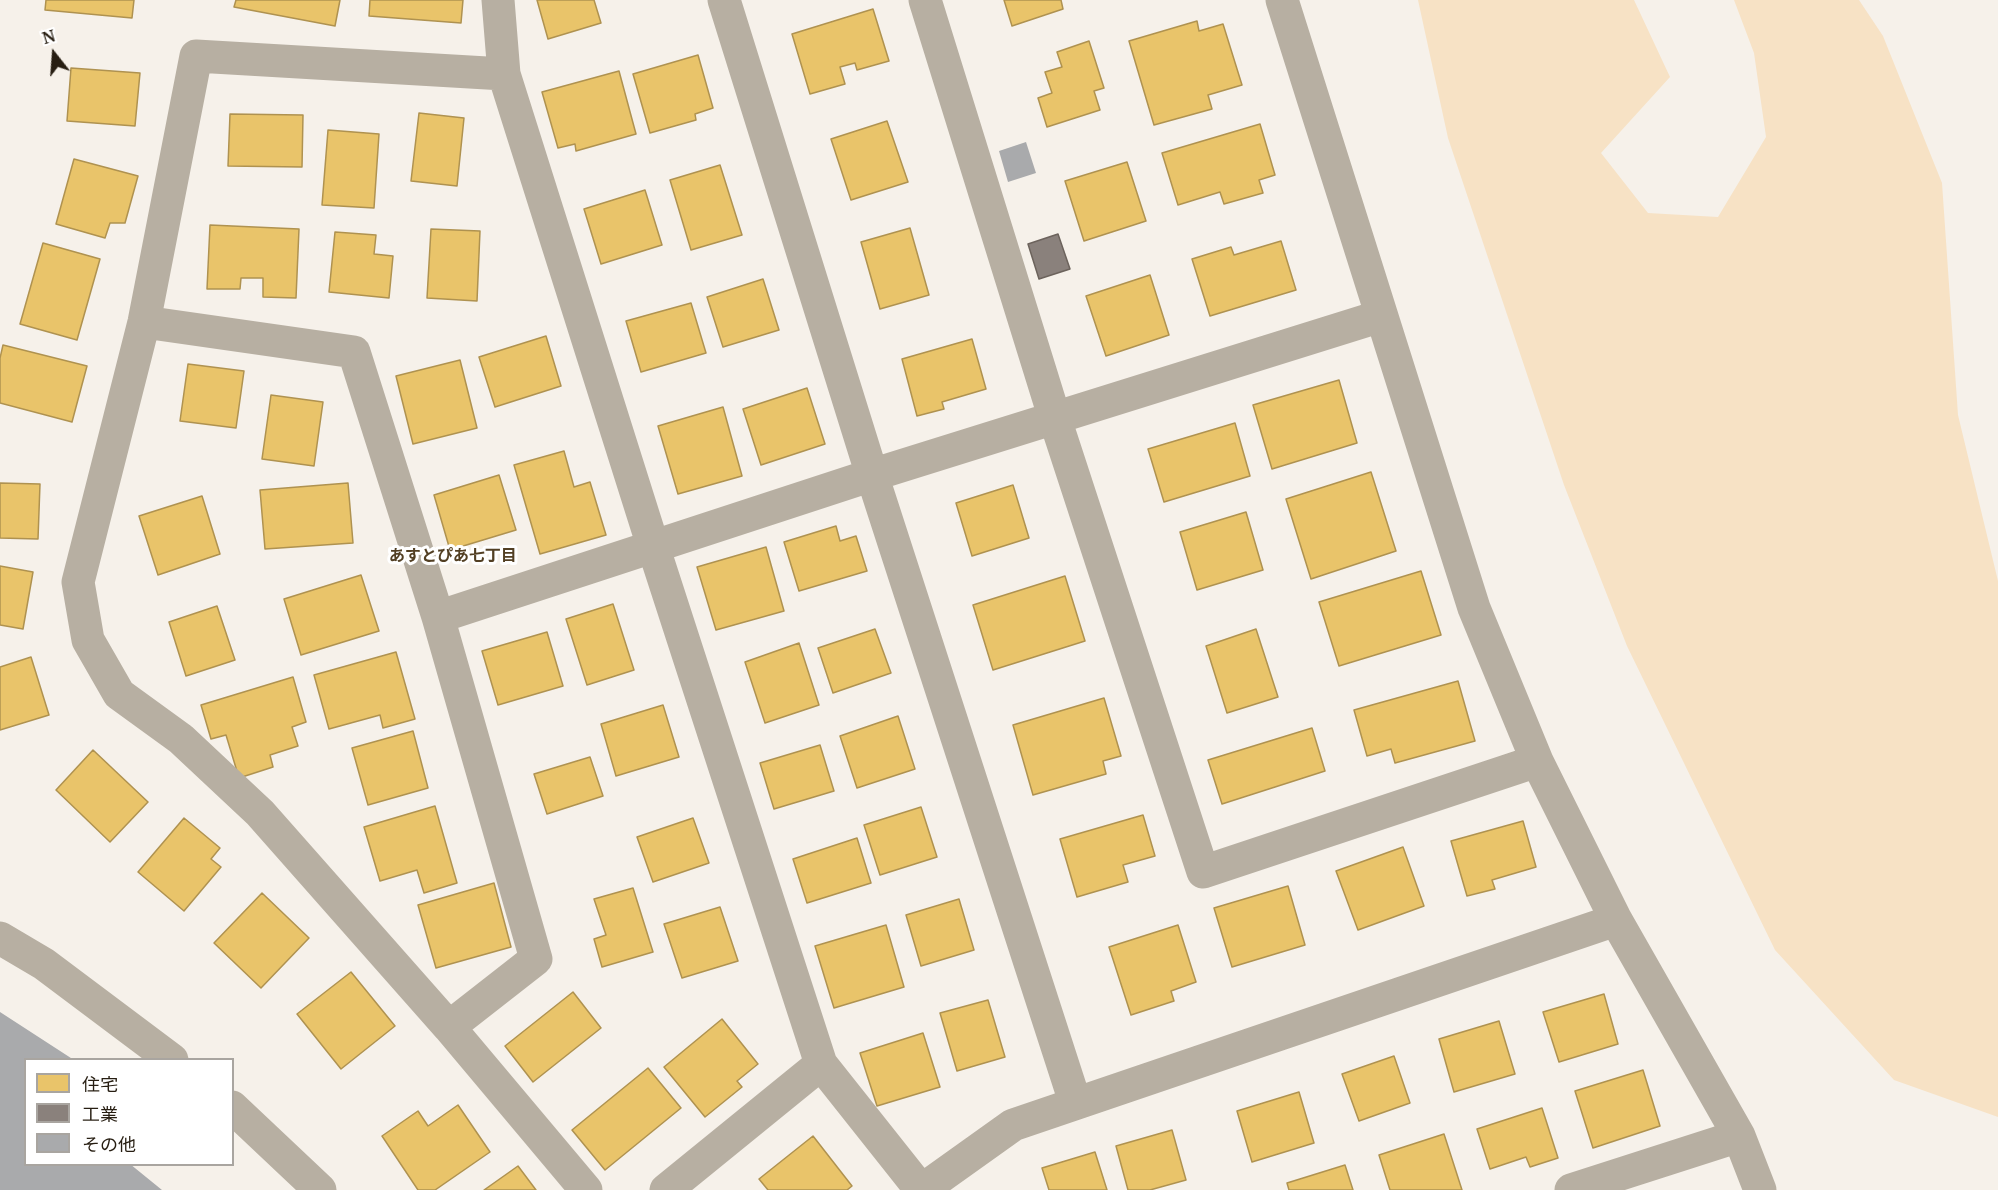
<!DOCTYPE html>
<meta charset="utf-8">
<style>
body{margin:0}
#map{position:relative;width:1998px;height:1190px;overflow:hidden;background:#f6f1ea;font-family:"Noto Serif","Noto Sans JP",serif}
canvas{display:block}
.legend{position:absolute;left:24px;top:1058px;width:210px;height:108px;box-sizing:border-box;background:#fff;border:2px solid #a9a5a0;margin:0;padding:8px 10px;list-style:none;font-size:18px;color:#271e12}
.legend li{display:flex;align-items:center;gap:12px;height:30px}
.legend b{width:30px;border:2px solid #a9a5a0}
.north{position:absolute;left:24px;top:24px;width:60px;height:60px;-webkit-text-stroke:4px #fff;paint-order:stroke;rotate:343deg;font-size:16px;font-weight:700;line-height:24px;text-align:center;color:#271e12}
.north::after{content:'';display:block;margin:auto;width:21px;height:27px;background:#271e12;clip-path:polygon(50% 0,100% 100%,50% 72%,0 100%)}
</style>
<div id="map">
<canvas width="1998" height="1190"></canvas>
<ul class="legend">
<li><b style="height:16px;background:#e9c46a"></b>住宅</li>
<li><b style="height:16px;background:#8a817c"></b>工業</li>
<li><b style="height:16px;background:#a9aaac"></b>その他</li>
</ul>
<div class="north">N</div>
</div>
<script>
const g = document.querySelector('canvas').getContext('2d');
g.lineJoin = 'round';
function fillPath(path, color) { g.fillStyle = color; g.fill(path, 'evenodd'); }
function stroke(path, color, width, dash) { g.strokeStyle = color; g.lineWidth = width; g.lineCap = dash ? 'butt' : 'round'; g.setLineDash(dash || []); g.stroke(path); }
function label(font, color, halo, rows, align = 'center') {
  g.font = font + ' "Noto Serif","Noto Sans JP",serif'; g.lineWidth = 6; g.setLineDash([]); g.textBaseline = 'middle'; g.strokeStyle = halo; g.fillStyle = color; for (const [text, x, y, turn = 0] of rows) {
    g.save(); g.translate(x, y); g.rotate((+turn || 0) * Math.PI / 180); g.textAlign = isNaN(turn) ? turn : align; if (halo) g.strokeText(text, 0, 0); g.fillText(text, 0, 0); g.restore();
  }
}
fillPath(new Path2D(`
 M 1418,0 L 1634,0 L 1670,77 L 1601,153 L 1648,213 L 1718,217 L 1766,137 L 1754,53 L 1734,0 L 1859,0 L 1883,36 L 1942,183 L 1958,415 L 1998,581 L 1998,1117 L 1894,1080 L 1775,950 L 1627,646 L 1564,485 L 1448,138 Z`), '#f7e2c5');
const homes = new Path2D(`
 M 46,0 L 134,0 L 132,18 L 45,10 Z
 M 236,0 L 340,0 L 335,26 L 234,7 Z
 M 370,0 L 463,0 L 461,23 L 369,16 Z
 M 537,0 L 594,0 L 601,23 L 548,39 Z
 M 1004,0 L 1061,0 L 1063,9 L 1012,26 Z
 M 873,9 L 889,61 L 857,70 L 855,63 L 840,67 L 845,84 L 810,94 L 792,34 Z
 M 1197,21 L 1199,31 L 1223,24 L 1242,85 L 1208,95 L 1212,109 L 1154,125 L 1129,41 Z
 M 1089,41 L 1104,88 L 1094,91 L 1100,110 L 1047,127 L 1038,98 L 1052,93 L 1045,72 L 1062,67 L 1057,52 Z
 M 698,55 L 713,108 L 695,114 L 696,120 L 650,133 L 633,74 Z
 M 71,68 L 140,73 L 135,126 L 67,121 Z
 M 619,71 L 636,134 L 576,151 L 575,144 L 558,148 L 542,92 Z
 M 419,113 L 464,118 L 457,186 L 411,181 Z
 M 230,114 L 303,115 L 302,167 L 228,166 Z
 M 887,121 L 908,182 L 851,200 L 831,139 Z
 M 1260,124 L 1275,175 L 1259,180 L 1263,193 L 1224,204 L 1220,192 L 1178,205 L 1162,153 Z
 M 328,130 L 379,134 L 374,208 L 322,205 Z
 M 74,159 L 138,176 L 125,223 L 110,223 L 105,238 L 56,224 Z
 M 1127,162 L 1146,221 L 1084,241 L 1065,181 Z
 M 720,165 L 742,235 L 691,250 L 670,180 Z
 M 645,190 L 662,245 L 601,264 L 584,209 Z
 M 210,225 L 299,229 L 296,298 L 263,297 L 263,278 L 241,278 L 240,289 L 207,289 Z
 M 910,228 L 929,295 L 880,309 L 861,242 Z
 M 431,229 L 480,231 L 477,301 L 427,298 Z
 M 335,232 L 376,235 L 374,254 L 393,256 L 389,298 L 329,292 Z
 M 1281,241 L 1296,290 L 1210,316 L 1192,259 L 1231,247 L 1234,255 Z
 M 43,243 L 100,259 L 77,340 L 20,324 Z
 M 1150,275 L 1169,335 L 1106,356 L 1086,296 Z
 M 763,279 L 779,330 L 723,347 L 707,297 Z
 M 691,303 L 706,353 L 641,372 L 626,321 Z
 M 546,336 L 561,386 L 495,407 L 479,357 Z
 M 972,339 L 986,389 L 942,402 L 944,409 L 917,416 L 902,359 Z
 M 3,345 L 87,366 L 72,422 L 0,403 L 0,358 Z
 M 460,360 L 477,428 L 413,444 L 396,376 Z
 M 188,364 L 244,371 L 236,428 L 180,421 Z
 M 1339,380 L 1357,443 L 1272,469 L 1253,405 Z
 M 807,388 L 825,444 L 761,465 L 743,409 Z
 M 271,395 L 323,402 L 314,466 L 262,459 Z
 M 723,407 L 742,476 L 678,494 L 658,426 Z
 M 1235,423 L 1250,476 L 1164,502 L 1148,449 Z
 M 564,451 L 574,487 L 590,482 L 606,535 L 540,554 L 514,465 Z
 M 1371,472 L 1396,551 L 1311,579 L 1286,499 Z
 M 499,475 L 516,530 L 450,550 L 434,495 Z
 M 0,483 L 40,484 L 38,539 L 0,538 Z
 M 348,483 L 353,543 L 265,549 L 260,490 Z
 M 1013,485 L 1029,538 L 972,556 L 956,503 Z
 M 202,496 L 220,554 L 158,575 L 139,516 Z
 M 1246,512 L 1263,570 L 1197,590 L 1180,532 Z
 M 836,526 L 840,541 L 856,536 L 867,571 L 799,591 L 784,542 Z
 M 766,547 L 784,611 L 716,630 L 697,567 Z
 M 0,566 L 33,572 L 23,629 L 0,625 Z
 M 1421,571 L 1441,635 L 1339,666 L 1319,602 Z
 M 361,575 L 379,631 L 301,655 L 284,599 Z
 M 1065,576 L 1085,641 L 993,670 L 973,605 Z
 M 613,604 L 634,670 L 587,685 L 566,619 Z
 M 217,606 L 235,660 L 186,676 L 169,622 Z
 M 875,629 L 891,673 L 833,693 L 818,648 Z
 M 1256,629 L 1278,697 L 1227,713 L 1206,646 Z
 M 547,632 L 563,686 L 498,705 L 482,651 Z
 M 799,643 L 819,705 L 765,723 L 745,662 Z
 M 396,652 L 415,719 L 383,728 L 380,715 L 329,729 L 314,675 Z
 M 31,657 L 49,715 L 0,730 L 0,667 Z
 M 293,677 L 306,722 L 292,727 L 298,746 L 270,755 L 273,767 L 239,778 L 226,735 L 211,739 L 201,705 Z
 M 1458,681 L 1475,741 L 1395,763 L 1391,749 L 1367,756 L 1354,710 Z
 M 1104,698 L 1121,756 L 1103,761 L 1106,774 L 1033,795 L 1013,725 Z
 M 663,705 L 679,757 L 616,776 L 601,724 Z
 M 898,716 L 915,769 L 857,788 L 840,736 Z
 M 1312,728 L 1325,771 L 1222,804 L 1208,760 Z
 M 413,731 L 428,788 L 368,805 L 352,748 Z
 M 820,745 L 834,791 L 774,809 L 760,763 Z
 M 93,750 L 148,802 L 110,842 L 56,790 Z
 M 590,757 L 603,796 L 547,814 L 534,774 Z
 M 435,806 L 457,883 L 424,893 L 417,870 L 380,881 L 364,827 Z
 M 921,807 L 937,857 L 880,875 L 864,825 Z
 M 1143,815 L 1155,856 L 1123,865 L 1128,882 L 1077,897 L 1060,839 Z
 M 184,818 L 220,848 L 211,859 L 221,867 L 184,911 L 138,872 Z
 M 693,818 L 709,863 L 653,882 L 637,837 Z
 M 1523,821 L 1536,867 L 1492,880 L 1495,889 L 1467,896 L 1451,841 Z
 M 857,838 L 871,883 L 807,903 L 793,859 Z
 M 1403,847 L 1424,906 L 1358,930 L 1336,871 Z
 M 494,883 L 511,947 L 436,968 L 418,905 Z
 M 1288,886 L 1305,945 L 1232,967 L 1214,908 Z
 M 633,888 L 653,952 L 602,967 L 594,939 L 606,935 L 594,899 Z
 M 262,893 L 309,938 L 261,988 L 214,943 Z
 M 959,899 L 974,950 L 921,966 L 906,915 Z
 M 720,907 L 738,961 L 682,978 L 664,924 Z
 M 886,925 L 904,987 L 834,1008 L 815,946 Z
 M 1178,925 L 1196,982 L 1171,991 L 1174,1001 L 1131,1015 L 1109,947 Z
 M 351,972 L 395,1026 L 341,1069 L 297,1014 Z
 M 573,992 L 601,1028 L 533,1082 L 505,1046 Z
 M 1604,994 L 1618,1044 L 1559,1062 L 1543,1012 Z
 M 988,1000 L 1005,1057 L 957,1071 L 940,1013 Z
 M 722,1019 L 758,1064 L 737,1081 L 742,1087 L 705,1117 L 664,1067 Z
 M 1499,1021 L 1515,1074 L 1454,1092 L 1439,1039 Z
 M 923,1033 L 940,1087 L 877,1106 L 860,1053 Z
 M 1394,1056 L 1410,1103 L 1359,1121 L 1342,1074 Z
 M 648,1068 L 681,1108 L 605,1170 L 572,1130 Z
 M 1643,1070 L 1660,1126 L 1593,1148 L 1575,1091 Z
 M 1299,1092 L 1314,1143 L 1252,1162 L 1237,1111 Z
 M 458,1105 L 490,1152 L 435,1190 L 418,1190 L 382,1136 L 418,1111 L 428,1126 Z
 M 1542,1108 L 1558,1158 L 1530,1167 L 1526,1157 L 1490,1169 L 1477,1129 Z
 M 1172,1130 L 1186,1180 L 1150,1190 L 1128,1190 L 1116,1146 Z
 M 1444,1134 L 1462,1190 L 1390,1190 L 1379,1155 Z
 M 813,1136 L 852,1186 L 847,1190 L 768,1190 L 759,1179 Z
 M 1095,1152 L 1107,1190 L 1049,1190 L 1042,1168 Z
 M 1345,1165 L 1353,1190 L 1289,1190 L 1287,1183 Z
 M 518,1166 L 536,1190 L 484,1190 Z`);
fillPath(homes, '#e9c46a');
stroke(homes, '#af9250', 1.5);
const industry = new Path2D(`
 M 1058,234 L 1070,269 L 1039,279 L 1028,244 Z`);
fillPath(industry, '#8a817c');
stroke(industry, '#6c635c', 1.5);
fillPath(new Path2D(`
 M 1026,142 L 1036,173 L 1008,182 L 999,151 Z
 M 0,1012 L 74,1060 L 26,1060 L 26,1164 L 130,1164 L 162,1190 L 0,1190 Z`), '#a9aaac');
stroke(new Path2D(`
 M 498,0 L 504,74 L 653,546 L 821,1064 L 921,1190
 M 724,0 L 872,475 L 1075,1102
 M 925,0 L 1055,419 L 1203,872 L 1537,761
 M 1282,0 L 1474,608 L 1537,761 L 1616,920 L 1739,1136 L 1760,1190
 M 504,74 L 196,56 L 144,322 L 78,582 L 88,640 L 119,694 L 181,739 L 260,813 L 449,1027 L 586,1190
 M 144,322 L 354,352 L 438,617 L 536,959 L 449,1027
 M 438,617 L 872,475 L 1381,316
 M 0,938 L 44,964 L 172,1060
 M 232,1107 L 320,1190
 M 666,1190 L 821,1064
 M 922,1190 L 1013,1125 L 1616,920
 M 1571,1190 L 1739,1136`), '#b7afa2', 33);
label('bold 16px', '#523f23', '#fff', [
 ["あすとぴあ七丁目",453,556]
]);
</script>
